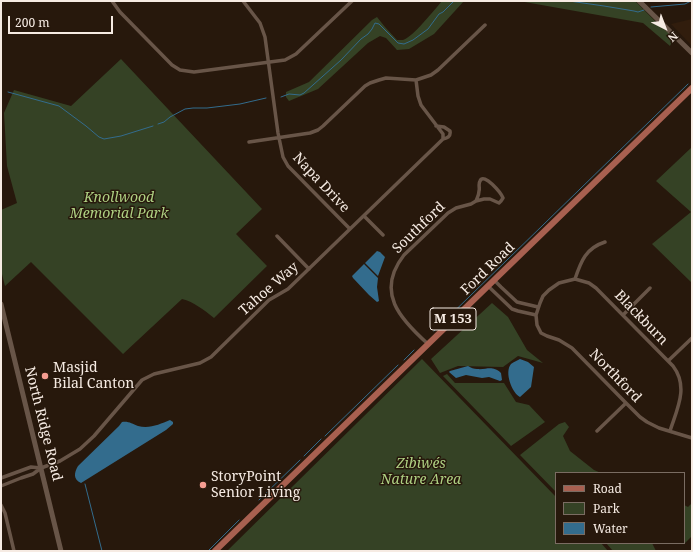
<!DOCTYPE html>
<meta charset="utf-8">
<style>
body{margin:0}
#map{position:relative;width:693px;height:552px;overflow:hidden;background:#27180c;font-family:"Noto Serif",serif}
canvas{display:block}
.frame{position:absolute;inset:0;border:2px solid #f6ebe3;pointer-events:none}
.legend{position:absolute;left:555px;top:472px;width:130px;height:72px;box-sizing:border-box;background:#27180c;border:1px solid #7a6c62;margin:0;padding:5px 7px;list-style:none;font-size:12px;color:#f6ebe3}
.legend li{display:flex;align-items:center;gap:8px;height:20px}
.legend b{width:20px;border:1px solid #7a6c62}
.north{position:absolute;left:645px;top:8px;width:40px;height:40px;-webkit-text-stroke:3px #27180c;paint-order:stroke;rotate:138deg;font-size:11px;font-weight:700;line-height:16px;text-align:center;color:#f6ebe3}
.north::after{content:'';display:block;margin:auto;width:14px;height:18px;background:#f6ebe3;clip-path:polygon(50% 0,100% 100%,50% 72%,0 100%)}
.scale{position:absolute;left:8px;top:16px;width:105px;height:18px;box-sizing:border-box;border:2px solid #f6ebe3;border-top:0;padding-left:5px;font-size:12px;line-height:14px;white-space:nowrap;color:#f6ebe3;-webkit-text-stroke:3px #27180c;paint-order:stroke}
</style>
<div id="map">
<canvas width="693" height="552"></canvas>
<div class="frame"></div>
<ul class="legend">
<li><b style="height:5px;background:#a86050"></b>Road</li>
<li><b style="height:11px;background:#354225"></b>Park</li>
<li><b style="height:11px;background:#336c8d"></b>Water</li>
</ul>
<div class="north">N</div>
<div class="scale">200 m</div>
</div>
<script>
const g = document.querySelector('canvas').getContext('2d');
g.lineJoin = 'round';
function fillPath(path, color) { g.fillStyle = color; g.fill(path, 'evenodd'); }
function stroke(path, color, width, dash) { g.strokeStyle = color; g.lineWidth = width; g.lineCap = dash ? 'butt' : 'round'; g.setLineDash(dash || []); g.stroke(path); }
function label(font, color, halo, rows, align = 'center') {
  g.font = font + ' "Noto Serif",serif'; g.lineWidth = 3; g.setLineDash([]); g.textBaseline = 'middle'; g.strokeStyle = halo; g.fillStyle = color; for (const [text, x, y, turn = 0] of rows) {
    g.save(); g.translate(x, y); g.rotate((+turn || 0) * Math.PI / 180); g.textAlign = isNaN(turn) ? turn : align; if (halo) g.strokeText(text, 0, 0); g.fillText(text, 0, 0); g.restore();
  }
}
fillPath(new Path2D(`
 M 692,19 L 692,46 L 671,24 Z`), '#311d0d');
fillPath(new Path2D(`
 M 442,1 L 464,1 L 434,34 L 409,49 L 397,50 L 386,38 L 380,36 L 368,43 L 318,89 L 289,101 L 286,97 L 286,92 L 309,82 L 372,20 L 377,17 L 385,27 L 397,40 C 397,40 403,40 403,40 C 412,38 435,9 442,1 Z
 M 519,1 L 635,1 L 657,23 L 674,37 L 670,46 L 643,23 Z
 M 121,59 L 262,209 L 236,234 L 267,266 L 214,318 C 204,310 194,302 182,299 L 123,354 L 31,262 L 5,286 L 1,270 L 1,210 L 17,203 L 7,166 L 4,113 L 14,90 L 71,106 Z
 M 692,147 L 692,283 L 652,244 L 691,212 L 656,181 Z
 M 492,303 L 508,317 L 527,350 L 543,363 L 518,356 L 503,367 L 458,366 L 440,373 L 431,359 Z
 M 422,359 L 556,497 L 556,543 L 601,543 L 608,551 L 227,551 Z
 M 447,374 L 455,383 L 504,383 L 516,402 L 529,405 L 545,422 L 511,446 L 443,376 Z
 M 565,422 L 569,427 L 563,436 L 570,451 L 594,470 L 601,473 L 556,473 L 556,492 L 520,455 L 559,424 Z
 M 692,503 L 692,536 L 685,543 L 684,541 L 684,505 L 688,507 Z
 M 606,543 L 652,543 L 656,551 L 613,551 Z`), '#354225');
fillPath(new Path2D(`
 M 377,251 L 380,252 L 385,257 L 378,276 L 365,263 Z
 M 364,264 L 378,278 L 377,287 L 379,301 L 377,302 L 369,295 L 353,278 L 352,276 Z
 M 520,359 L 528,362 L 534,367 L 531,387 L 520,397 C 512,393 504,372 511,364 C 513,362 517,361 520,359 Z
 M 468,366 C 471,368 474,369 477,369 C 487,370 492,365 501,373 L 502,380 L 500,381 L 489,377 L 482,378 L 466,375 L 456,378 L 449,372 L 450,371 Z
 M 170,420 L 173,422 L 173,424 L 166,430 L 81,483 C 73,479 74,473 78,466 L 119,426 L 122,422 C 129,421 132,424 138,426 C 150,429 160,424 170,420 Z`), '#336c8d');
stroke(new Path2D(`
 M 569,1 L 604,6 L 634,11 L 638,12 L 644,10
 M 651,7 L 685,4 L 691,1
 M 8,92 L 59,106 L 86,126 L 99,137 L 104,139 L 121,136 L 153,126
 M 281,97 L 289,94 L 300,95 L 304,93 L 341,60 L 361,39 L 368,34 L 372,29 L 375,23 L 379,24 L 398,43 L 404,44 L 413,40 L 428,29 L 439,14 L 443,12 L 454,1
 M 158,124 L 164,122 L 170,117 L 185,109 L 193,108 L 207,108 L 240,104 L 266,98
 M 434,331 L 688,84
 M 404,360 L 414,350
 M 325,436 L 398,365
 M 304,456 L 321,439
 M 85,484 L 102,551
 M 259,500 L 300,460
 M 208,551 L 239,520`), '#336c8d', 1);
stroke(new Path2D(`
 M 112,1 L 120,12 L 172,65 L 180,70 L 194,72 L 285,60 L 296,54 L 352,1
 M 243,1 L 260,23 L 265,37 L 278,133 L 283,157 L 288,166 L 350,229
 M 436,126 L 444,127 L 450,131 C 451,137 447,138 443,139
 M 249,142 L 310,133 L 318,130 L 323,126 L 365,86 L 370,83 L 379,80 L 386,78 L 416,80 L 431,75 L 438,70 L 485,25
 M 364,216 L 383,235
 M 277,236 L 309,269
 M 575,279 C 581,261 586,248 605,242
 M 494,280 L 501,287 L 517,302 L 538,307
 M 488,286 L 512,309 L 518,311 L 536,315
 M 623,315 L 650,288
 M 428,344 C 400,319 375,292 404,255 L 448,213 L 456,208 L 471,204 L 476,201 L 484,199 L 490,199 L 499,203 L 501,201 L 503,198 C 501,193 484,172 480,181 C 478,184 480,188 479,191 C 479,195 477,198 476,201
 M 668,361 L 692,338
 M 597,431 L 626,403
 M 670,431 C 677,409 689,387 673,366 L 596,288 L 589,283 L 575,279 L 559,283 L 549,290 L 543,296 L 540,303 L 536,315 L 537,325 L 541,333 L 547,336 L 559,340 L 572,348 L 626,403 L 640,417 L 647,422 L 659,428 L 692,438
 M 1,478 L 31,467 L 41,468
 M 1,486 L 21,478 L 33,474 L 41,468 L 60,461 L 80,449 L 94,436 L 142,380 L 154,374 L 200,363 L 211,357 L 269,300 L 288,289 L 443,139 L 443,134 L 421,105 L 418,96 L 416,80
 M 1,505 L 5,513 L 14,551`), '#685548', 3.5);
stroke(new Path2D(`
 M 639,1 L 692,53
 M 1,304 L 61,551`), '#685548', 5);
stroke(new Path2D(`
 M 215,551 L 692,88`), '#a86050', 6);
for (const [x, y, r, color] of [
 [45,376,4,"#f59c91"],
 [203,485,4,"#f59c91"]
]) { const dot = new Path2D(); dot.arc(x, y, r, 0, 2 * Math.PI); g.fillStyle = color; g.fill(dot); stroke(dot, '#27180c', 1.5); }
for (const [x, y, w] of [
 [453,319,46]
]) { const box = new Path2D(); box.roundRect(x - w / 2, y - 11, w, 22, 3); g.fillStyle = '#27180c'; g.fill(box); stroke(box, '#f6ebe3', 1); }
label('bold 13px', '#f6ebe3', null, [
 ["M 153",453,319]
]);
label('14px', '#f6ebe3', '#27180c', [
 ["Napa Drive",321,183,47],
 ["Southford",419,228,-44],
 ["Ford Road",488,269,-44],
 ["Tahoe Way",269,289,-41],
 ["Blackburn",641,318,46],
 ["Northford",615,376,46],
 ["North Ridge Road",43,424,76]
]);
label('italic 14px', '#aed082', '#27180c', [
 ["Knollwood",119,198],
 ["Memorial Park",119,214],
 ["Zibiwés",421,464],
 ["Nature Area",421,480]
]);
label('14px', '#f6ebe3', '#27180c', [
 ["Masjid",53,368],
 ["Bilal Canton",53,384],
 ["StoryPoint",211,477],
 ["Senior Living",211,493]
], 'left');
</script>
